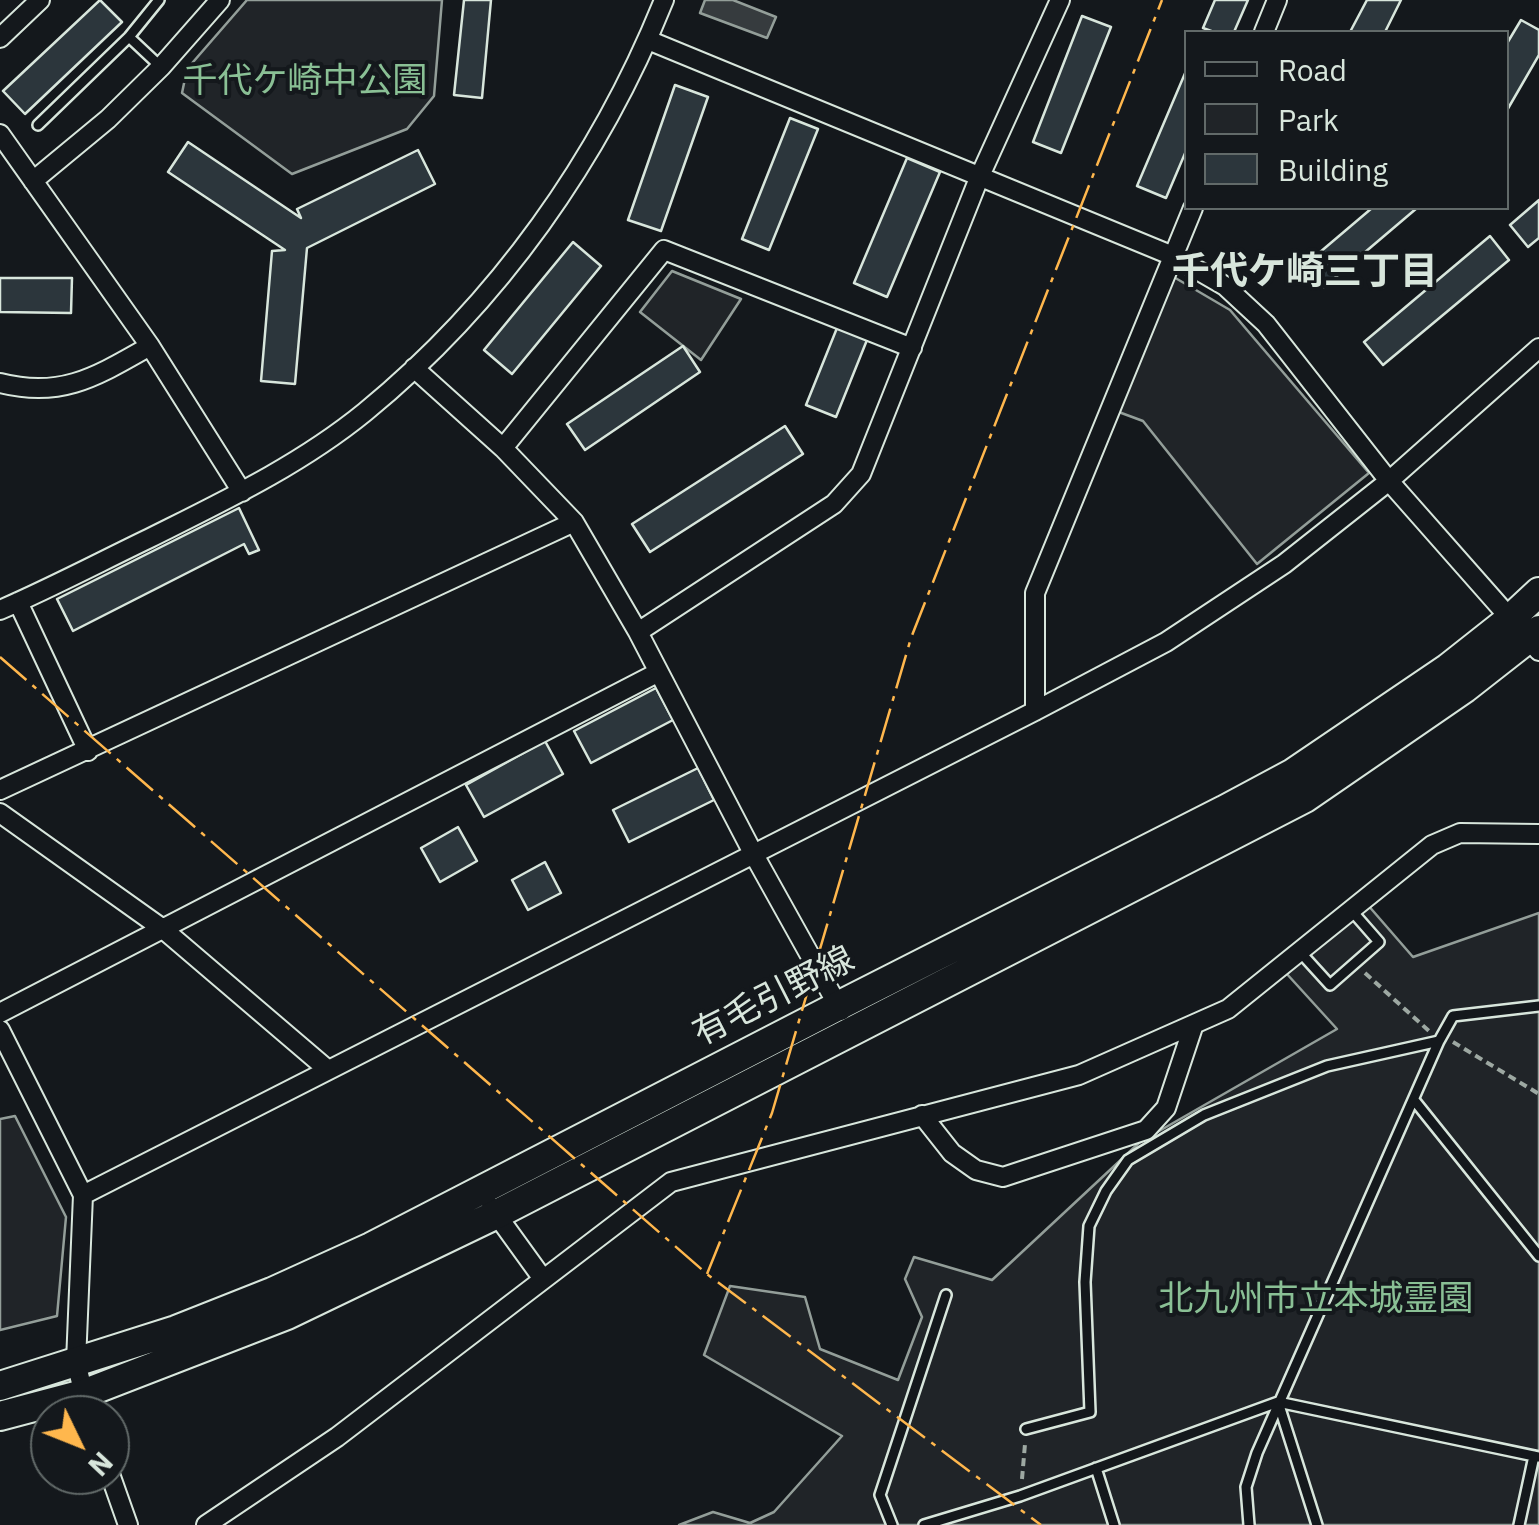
<!DOCTYPE html>
<meta charset="utf-8">
<style>
body{margin:0}
#map{position:relative;width:1539px;height:1525px;overflow:hidden;background:#14181c;font-family:"IBM Plex Sans",sans-serif}
canvas{display:block}
.legend{position:absolute;left:1184px;top:30px;width:325px;height:180px;box-sizing:border-box;background:#14181c;border:2px solid #626a69;margin:0;padding:12px 18px;list-style:none;font-size:30px;color:#d8e6dc}
.legend li{display:flex;align-items:center;gap:20px;height:50px}
.legend b{width:50px;border:2px solid #626a69}
.north{position:absolute;left:30px;top:1395px;width:100px;height:100px;box-sizing:border-box;background:#14181c;border:2px solid #626a69;border-radius:50%;rotate:133deg;font-size:28px;font-weight:700;line-height:40px;text-align:center;color:#d8e6dc}
.north::after{content:'';display:block;margin:auto;width:35px;height:45px;background:#ffb74d;clip-path:polygon(50% 0,100% 100%,50% 72%,0 100%)}
</style>
<div id="map">
<canvas width="1539" height="1525"></canvas>
<ul class="legend">
<li><b style="height:12px;background:#14181c"></b>Road</li>
<li><b style="height:28px;background:#202428"></b>Park</li>
<li><b style="height:28px;background:#2c363c"></b>Building</li>
</ul>
<div class="north">N</div>
</div>
<script>
const g = document.querySelector('canvas').getContext('2d');
g.lineJoin = 'round';
function fillPath(path, color) { g.fillStyle = color; g.fill(path, 'evenodd'); }
function stroke(path, color, width, dash) { g.strokeStyle = color; g.lineWidth = width; g.lineCap = dash ? 'butt' : 'round'; g.setLineDash(dash || []); g.stroke(path); }
function label(font, color, halo, rows, align = 'center') {
  g.font = font + ' "IBM Plex Sans","Noto Sans JP",sans-serif'; g.lineWidth = 8; g.setLineDash([]); g.textBaseline = 'middle'; g.strokeStyle = halo; g.fillStyle = color; for (const [text, x, y, turn = 0] of rows) {
    g.save(); g.translate(x, y); g.rotate((+turn || 0) * Math.PI / 180); g.textAlign = isNaN(turn) ? turn : align; if (halo) g.strokeText(text, 0, 0); g.fillText(text, 0, 0); g.restore();
  }
}
const green = new Path2D(`
 M 247,0 L 442,0 L 434,96 L 407,129 L 292,174 L 182,93 L 187,69 Z
 M 672,271 L 741,299 L 701,360 L 640,312 Z
 M 1172,276 L 1230,310 L 1369,473 L 1257,564 L 1143,421 L 1116,411 Z
 M 1367,904 L 1413,957 L 1539,913 L 1539,1525 L 679,1525 L 713,1512 L 750,1523 L 774,1512 L 842,1436 L 704,1355 L 730,1286 L 805,1297 L 820,1349 L 898,1380 L 922,1317 L 905,1279 L 914,1257 L 992,1280 L 1140,1142 L 1337,1029 L 1286,973 Z
 M 15,1116 L 66,1217 L 57,1316 L 0,1330 L 0,1119 Z`);
fillPath(green, '#202428');
stroke(green, '#939e99', 2.5);
const water = new Path2D(`
 M 705,0 L 733,0 L 776,17 L 767,38 L 700,13 Z`);
fillPath(water, '#363b3e');
stroke(water, '#939e99', 2.5);
const building = new Path2D(`
 M 100,0 L 122,22 L 25,114 L 3,91 Z
 M 464,0 L 491,0 L 482,98 L 454,95 Z
 M 1215,0 L 1248,0 L 1234,32 L 1214,32 L 1203,28 Z
 M 1367,0 L 1401,0 L 1385,32 L 1350,32 Z
 M 1082,16 L 1111,27 L 1061,153 L 1033,142 Z
 M 1521,20 L 1539,30 L 1539,55 L 1506,112 L 1506,45 Z
 M 1186,71 L 1186,151 L 1166,198 L 1137,186 Z
 M 675,85 L 708,97 L 661,231 L 628,220 Z
 M 790,118 L 818,129 L 769,250 L 742,239 Z
 M 188,142 L 301,218 L 297,209 L 418,150 L 435,184 L 307,248 L 295,384 L 261,381 L 272,251 L 285,250 L 168,172 Z
 M 907,158 L 940,172 L 887,297 L 854,283 Z
 M 1539,200 L 1539,238 L 1528,247 L 1510,225 Z
 M 1372,208 L 1417,208 L 1324,287 L 1306,264 Z
 M 1490,236 L 1509,260 L 1383,365 L 1364,342 Z
 M 573,242 L 601,266 L 512,374 L 484,350 Z
 M 0,278 L 72,278 L 71,313 L 0,312 Z
 M 839,323 L 869,335 L 836,417 L 806,405 Z
 M 683,346 L 700,372 L 585,450 L 567,424 Z
 M 785,426 L 803,454 L 650,552 L 632,524 Z
 M 239,508 L 259,550 L 249,554 L 244,544 L 73,631 L 57,599 Z
 M 656,688 L 673,720 L 591,763 L 574,731 Z
 M 545,741 L 563,774 L 484,817 L 466,785 Z
 M 698,768 L 714,800 L 629,842 L 613,810 Z
 M 458,827 L 477,861 L 440,882 L 421,848 Z
 M 545,862 L 561,893 L 528,910 L 512,880 Z`);
fillPath(building, '#2c363c');
stroke(building, '#d8e6dc', 2.5);
const lane = new Path2D(`
 M 129,37 L 161,67
 M 38,125 L 129,37 L 159,0
 M 1300,952 L 1330,985 L 1379,942 L 1351,910
 M 1414,1100 L 1539,1256
 M 1278,1402 L 1317,1525
 M 1026,1429 L 1090,1412 L 1085,1282 L 1089,1226 L 1106,1191 L 1128,1160 L 1204,1115 L 1327,1066 L 1439,1041
 M 1096,1468 L 1114,1525
 M 892,1525 L 880,1495 L 946,1295
 M 924,1525 L 1020,1496 L 1278,1402 L 1539,1457
 M 1249,1525 L 1246,1487 L 1257,1453 L 1439,1041 L 1453,1016 L 1539,1006
 M 1519,1525 L 1534,1456`);
const street = new Path2D(`
 M 1264,32 L 1277,0
 M 0,38 L 40,0
 M 648,40 L 1173,256 L 1225,286 L 1266,324 L 1389,481 L 1539,651
 M 0,134 L 150,346 L 242,492
 M 33,181 L 108,119 L 161,67 L 220,0
 M 414,368 L 503,448 L 574,522 L 638,632 L 753,853 L 841,1011
 M 0,383 C 62,399 97,376 150,346
 M 503,448 L 664,250 L 912,348
 M 18,602 L 88,751
 M 0,610 C 51,588 100,562 150,538 C 224,501 300,465 365,412 C 498,303 600,159 664,0
 M 638,632 L 834,504 L 861,474 L 979,178 L 1060,0
 M 1035,711 L 1035,593 L 1193,208
 M 0,790 L 574,522
 M 0,813 L 163,929 L 327,1069
 M 0,1013 L 657,673
 M 0,1030 L 83,1195 L 76,1362 L 89,1415
 M 922,1115 L 952,1153 L 976,1170 L 1003,1177 L 1146,1130 L 1166,1108 L 1194,1024
 M 83,1195 L 1035,711 L 1166,642 L 1284,564 L 1389,481 L 1539,348
 M 491,1207 L 543,1279
 M 110,1474 L 128,1525
 M 206,1525 L 337,1437 L 671,1182 L 1079,1075 L 1228,1009 L 1432,845 L 1460,833 L 1539,834`);
const primary = new Path2D(`
 M 0,1386 L 176,1330 L 272,1292 L 371,1247 L 838,1006 L 1224,810 L 1293,773 L 1448,668 L 1510,619 L 1539,592
 M 0,1416 L 83,1394 L 287,1315 L 495,1215 L 1305,798 L 1465,688 L 1539,630`);
stroke(lane, '#d8e6dc', 14);
stroke(street, '#d8e6dc', 22);
stroke(primary, '#d8e6dc', 32);
stroke(new Path2D(`
 M 1365,973 L 1429,1031
 M 1453,1042 L 1539,1094
 M 1022,1479 L 1025,1444`), '#9da8a2', 4, [8, 5]);
stroke(lane, '#14181c', 9);
stroke(street, '#14181c', 18);
stroke(primary, '#14181c', 28);
stroke(new Path2D(`
 M 0,657 L 707,1274 L 1041,1525
 M 707,1274 L 772,1113 L 911,638 L 1162,0`), '#ffb74d', 2.5, [35, 8, 5, 8]);
label('35px', '#8ac095', '#14181c', [
 ["千代ケ崎中公園",305,82],
 ["北九州市立本城霊園",1316,1300]
]);
label('35px', '#d8e6dc', '#14181c', [
 ["有毛引野線",774,997,-27]
]);
label('bold 38px', '#d8e6dc', '#14181c', [
 ["千代ケ崎三丁目",1305,273]
]);
</script>
